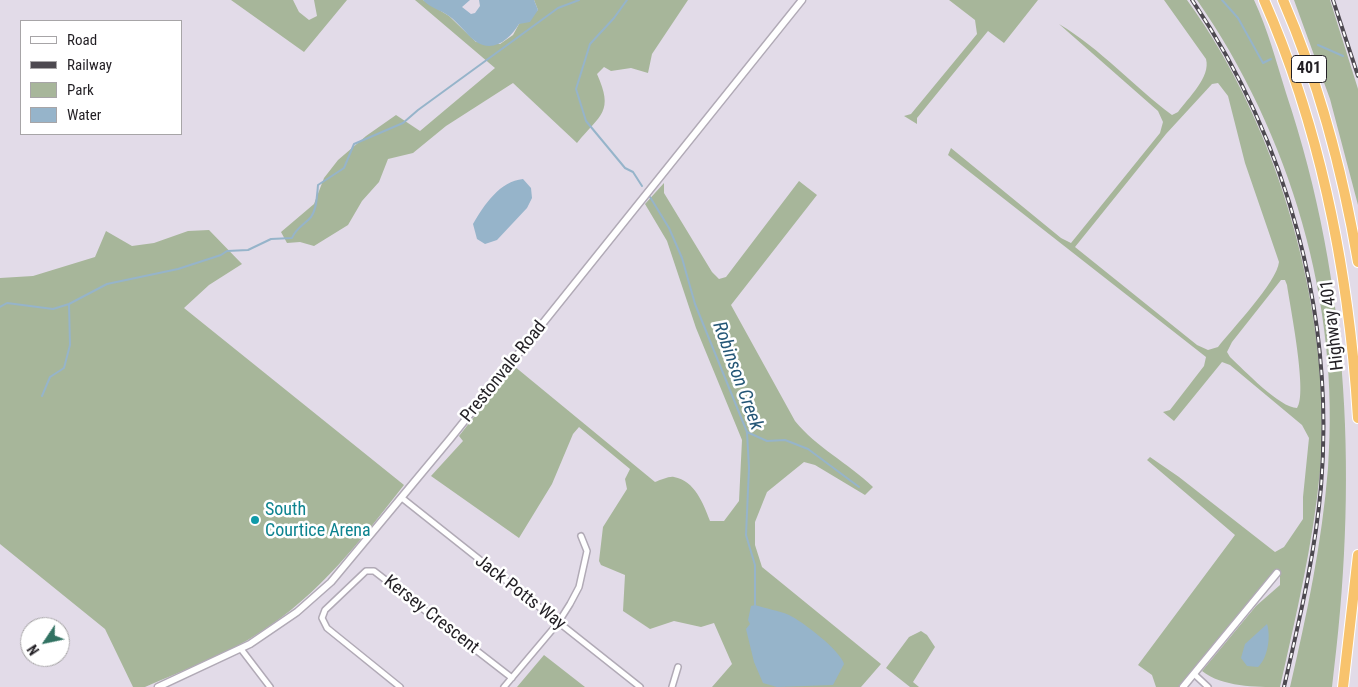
<!DOCTYPE html>
<style>
body{margin:0}
#map{position:relative;width:1358px;height:687px;overflow:hidden;background:#e2dbe8;font-family:"Roboto Condensed",sans-serif}
canvas{display:block}
.legend{position:absolute;left:20px;top:20px;width:162px;height:115px;box-sizing:border-box;background:#fff;border:1px solid #a7a5a7;margin:0;padding:6px 9px;list-style:none;font-size:15px;color:#221f24}
.legend li{display:flex;align-items:center;gap:10px;height:25px}
.legend b{width:25px;border:1px solid #a7a5a7}
.north{position:absolute;left:20px;top:617px;width:50px;height:50px;box-sizing:border-box;background:#fff;border:1px solid #a7a5a7;border-radius:50%;rotate:236deg;font-size:14px;font-weight:700;line-height:20px;text-align:center;color:#221f24}
.north::after{content:'';display:block;margin:auto;width:18px;height:22px;background:#317262;clip-path:polygon(50% 0,100% 100%,50% 72%,0 100%)}
</style>
<div id="map">
<canvas width="1358" height="687"></canvas>
<ul class="legend">
<li><b style="height:6px;background:#fff"></b>Road</li>
<li><b style="height:6px;background:#4d4950"></b>Railway</li>
<li><b style="height:14px;background:#a7b69a"></b>Park</li>
<li><b style="height:14px;background:#96b4ca"></b>Water</li>
</ul>
<div class="north">N</div>
</div>
<script>
const g = document.querySelector('canvas').getContext('2d');
g.lineJoin = 'round';
function fillPath(path, color) { g.fillStyle = color; g.fill(path, 'evenodd'); }
function stroke(path, color, width, dash) { g.strokeStyle = color; g.lineWidth = width; g.lineCap = dash ? 'butt' : 'round'; g.setLineDash(dash || []); g.stroke(path); }
function label(font, color, halo, rows, align = 'center') {
  g.font = font + ' "Roboto Condensed",sans-serif'; g.lineWidth = 5; g.setLineDash([]); g.textBaseline = 'middle'; g.strokeStyle = halo; g.fillStyle = color; for (const [text, x, y, turn = 0] of rows) {
    g.save(); g.translate(x, y); g.rotate((+turn || 0) * Math.PI / 180); g.textAlign = isNaN(turn) ? turn : align; if (halo) g.strokeText(text, 0, 0); g.fillText(text, 0, 0); g.restore();
  }
}
fillPath(new Path2D(`
 M 231,0 L 293,0 L 299,12 L 309,20 L 317,16 L 314,0 L 347,0 L 304,52 Z
 M 415,0 L 423,0 L 449,16 L 476,42 L 500,44 L 513,35 L 519,24 L 538,10 L 534,0 L 688,0 L 652,54 L 648,73 L 631,68 L 611,71 L 604,67 L 597,74 C 614,112 601,114 577,143 L 513,83 L 446,126 L 413,153 L 388,159 L 379,182 L 362,201 L 348,225 L 314,246 L 300,242 L 287,243 L 281,232 L 314,204 L 324,178 L 338,160 L 366,136 L 396,115 L 420,131 L 495,68 Z
 M 949,0 L 1038,0 L 1004,43 L 988,31 L 917,118 L 917,124 L 904,116 L 911,114 L 977,34 L 975,20 Z
 M 1164,0 L 1187,0 C 1279,126 1333,316 1320,471 C 1313,544 1296,616 1280,687 C 1256,687 1222,687 1202,671 L 1256,606 L 1280,585 L 1280,576 L 1273,573 L 1179,687 L 1156,687 L 1152,675 L 1138,665 L 1235,535 L 1147,460 L 1150,457 L 1179,477 L 1275,552 L 1284,547 L 1303,519 L 1303,497 L 1309,438 L 1302,425 L 1230,365 L 1222,362 L 1174,421 L 1163,412 L 1170,410 L 1204,366 L 1206,357 L 948,155 L 951,148 L 1061,238 L 1071,243 L 1160,133 L 1163,122 L 1158,111 L 1059,24 C 1101,49 1133,86 1172,115 L 1178,112 C 1188,98 1211,77 1206,59 ZM 1218,83 L 1228,96 L 1245,163 L 1279,262 C 1277,282 1232,329 1218,347 L 1208,350 L 1197,345 L 1075,247 L 1166,134 L 1212,84 ZM 1281,280 L 1285,280 L 1287,285 C 1290,306 1308,395 1297,408 C 1280,408 1244,370 1230,357 L 1227,352 L 1232,342 Z
 M 1197,0 L 1254,0 C 1268,30 1276,61 1286,93 C 1351,287 1358,486 1332,687 L 1290,687 C 1307,614 1322,543 1328,468 C 1341,304 1290,134 1197,0 Z
 M 1294,0 L 1330,0 L 1358,89 L 1358,205 L 1330,99 Z
 M 799,181 L 817,195 L 731,305 L 795,421 C 816,447 848,463 873,487 L 865,495 L 815,465 L 804,462 L 767,492 L 755,522 L 755,545 L 762,567 L 881,664 L 861,687 L 712,687 L 732,664 L 714,623 L 701,627 L 674,621 L 650,629 L 623,611 L 625,575 L 601,565 L 599,561 L 603,527 L 627,489 L 625,479 L 630,469 L 579,427 L 573,434 L 552,484 L 519,538 L 431,476 L 463,441 L 459,436 L 514,366 L 655,482 C 661,480 669,476 674,477 C 695,481 703,503 710,521 L 724,521 L 739,501 L 742,440 L 696,328 L 667,241 L 645,204 L 664,183 L 664,193 L 712,272 L 719,279 L 726,277 Z
 M 209,230 L 242,264 L 209,285 L 184,308 L 404,485 C 361,540 319,595 259,633 C 224,656 183,670 145,687 L 133,687 L 105,629 L 0,544 L 0,278 L 33,276 L 95,257 L 106,231 L 132,246 L 154,243 L 188,231 Z
 M 921,631 L 927,635 L 935,647 L 913,682 L 919,687 L 910,687 L 886,668 L 909,637 Z
 M 544,655 L 585,687 L 517,687 Z`), '#a7b69a');
fillPath(new Path2D(`
 M 423,0 L 470,0 L 462,7 L 471,14 L 475,13 L 480,6 L 479,0 L 534,0 L 538,10 L 530,22 L 519,24 C 510,39 493,54 475,41 C 466,34 459,23 449,16 C 441,10 430,8 423,0 Z
 M 523,179 L 531,188 L 532,198 L 527,208 L 497,240 L 485,244 L 477,239 L 473,224 C 484,205 500,181 523,179 Z
 M 755,605 C 766,609 778,610 789,615 C 802,621 841,651 844,664 L 833,685 L 777,687 L 763,683 L 754,662 L 746,629 L 750,624 L 748,620 L 751,606 Z
 M 1267,624 C 1271,636 1268,658 1258,667 L 1247,666 L 1241,658 L 1245,644 Z`), '#96b4ca');
stroke(new Path2D(`
 M 627,0 L 614,18 L 590,44 L 576,89 L 586,121 L 625,168 L 633,172 L 642,186
 M 1222,0 L 1238,18 L 1263,63 L 1271,59
 M 1318,45 L 1343,56
 M 650,197 L 669,228 L 682,258 L 695,304 L 747,432 L 749,468 L 746,535 L 755,565 L 755,605
 M 0,307 L 7,303 L 53,309 L 69,304 L 107,284 L 178,269 L 221,255 L 227,251 L 248,250 L 271,239 L 292,238 C 296,228 304,225 311,217 C 317,209 317,195 318,185 L 344,168 L 354,144 L 403,123 L 418,110 L 558,8 L 579,0
 M 42,396 L 50,377 L 64,368 L 70,345 L 69,304
 M 747,432 L 767,441 L 785,440 L 808,449 L 859,487`), '#96b4ca', 2);
const minor = new Path2D(`
 M 402,498 L 640,687
 M 241,649 L 270,687
 M 1194,674 L 1208,687
 M 400,687 L 327,628 L 322,618 L 325,610 L 366,571 L 374,571 L 512,678
 M 504,687 L 558,623 L 570,604 L 579,587 L 587,551 L 581,536
 M 672,687 L 678,667`);
const tertiary = new Path2D(`
 M 158,687 L 250,644 L 297,612 L 331,582 L 450,439 L 802,0
 M 1183,687 L 1277,573`);
const motorway = new Path2D(`
 M 1264,0 C 1322,132 1349,274 1358,418
 M 1283,0 C 1319,83 1343,173 1358,262
 M 1343,687 L 1358,555`);
stroke(minor, '#b1aab6', 8);
stroke(tertiary, '#b1aab6', 9);
stroke(motorway, '#fff', 12);
stroke(minor, '#fff', 5);
stroke(tertiary, '#fff', 6);
stroke(motorway, '#f8c36d', 10);
const rail = new Path2D(`
 M 1192,0 C 1288,142 1335,315 1321,487 C 1315,555 1299,621 1284,687
 M 1333,0 L 1358,76`);
stroke(rail, '#4d4950', 4);
stroke(rail, '#fff', 2, [5.5]);
for (const [x, y, r, color] of [
 [255,520,5,"#0f9aa8"]
]) { const dot = new Path2D(); dot.arc(x, y, r, 0, 2 * Math.PI); g.fillStyle = color; g.fill(dot); stroke(dot, '#fff', 2); }
for (const [x, y, w] of [
 [1309,69,35]
]) { const box = new Path2D(); box.roundRect(x - w / 2, y - 13.5, w, 27, 4); g.fillStyle = '#fff'; g.fill(box); stroke(box, '#221f24', 1); }
label('bold 16px', '#221f24', null, [
 ["401",1309,69]
]);
label('18px', '#221f24', '#fff', [
 ["Highway 401",1333,325,-97],
 ["Prestonvale Road",504,372,-51],
 ["Jack Potts Way",520,593,38],
 ["Kersey Crescent",431,615,38]
]);
label('18px', '#0d838f', '#fff', [
 ["South",265,510],
 ["Courtice Arena",265,531]
], 'left');
label('italic 19px', '#245676', '#fff', [
 ["Robinson Creek",737,376,70]
]);
</script>
